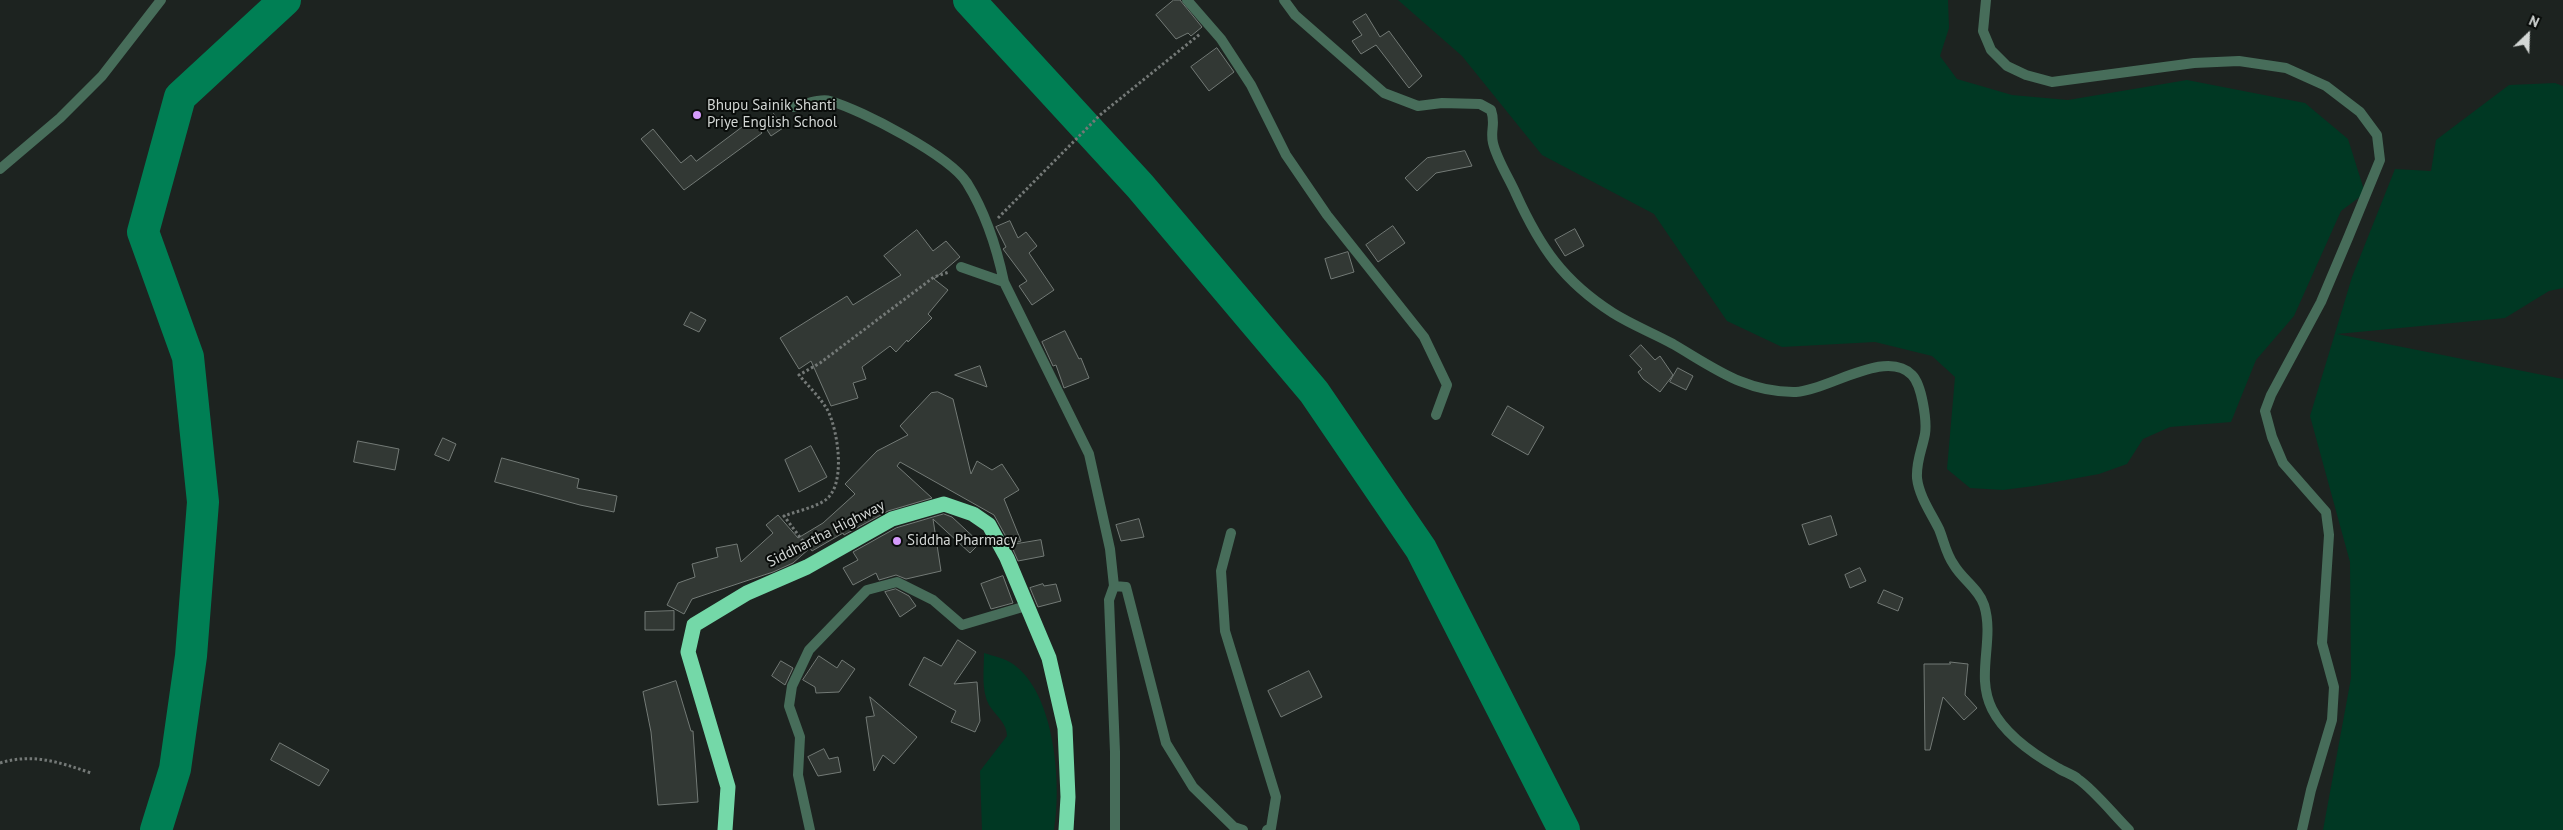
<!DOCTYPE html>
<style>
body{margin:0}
#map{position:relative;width:2563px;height:830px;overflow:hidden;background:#1d2320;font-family:"PT Sans",sans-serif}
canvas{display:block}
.north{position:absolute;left:2503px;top:10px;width:50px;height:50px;-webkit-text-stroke:4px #090c0a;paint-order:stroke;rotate:24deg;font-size:14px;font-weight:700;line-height:20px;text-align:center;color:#d3d7d5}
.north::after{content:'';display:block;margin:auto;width:18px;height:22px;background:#d3d7d5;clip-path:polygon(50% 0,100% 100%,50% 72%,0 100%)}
</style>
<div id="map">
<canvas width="2563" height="830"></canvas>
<div class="north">N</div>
</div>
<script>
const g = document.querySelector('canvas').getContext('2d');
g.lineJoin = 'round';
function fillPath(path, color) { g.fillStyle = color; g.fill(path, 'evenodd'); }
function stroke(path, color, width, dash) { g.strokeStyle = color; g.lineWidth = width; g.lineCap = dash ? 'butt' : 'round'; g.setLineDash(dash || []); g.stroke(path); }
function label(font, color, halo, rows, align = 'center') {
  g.font = font + ' "PT Sans",sans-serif'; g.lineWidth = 4; g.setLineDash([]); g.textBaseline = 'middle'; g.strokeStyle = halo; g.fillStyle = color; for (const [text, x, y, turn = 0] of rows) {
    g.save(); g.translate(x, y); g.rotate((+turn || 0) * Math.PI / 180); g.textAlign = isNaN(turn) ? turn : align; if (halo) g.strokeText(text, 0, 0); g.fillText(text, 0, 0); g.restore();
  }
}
fillPath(new Path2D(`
 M 1398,0 L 1948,0 L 1949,28 L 1940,56 L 1957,79 L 2012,95 L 2068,100 L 2187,80 L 2305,103 L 2348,139 L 2365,193 L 2341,211 L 2294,316 L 2256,360 L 2231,422 L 2170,427 L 2143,439 L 2127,464 L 2099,474 L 2034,486 L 2003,490 L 1970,488 L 1947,469 L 1955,377 L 1932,356 L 1875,342 L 1782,347 L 1727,321 L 1654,214 L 1542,155 L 1462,56 Z
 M 2555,83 L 2563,86 L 2563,288 L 2549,291 L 2505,318 L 2337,334 L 2563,379 L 2563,830 L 2323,830 L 2351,678 L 2350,562 L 2310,416 L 2352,277 L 2395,169 L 2431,171 L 2436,140 L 2509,85 Z
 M 984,653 C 993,656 1005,658 1013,664 C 1055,693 1062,784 1054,830 L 982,830 L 980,771 L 1007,736 C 1007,723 996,716 989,705 C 981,690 984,670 984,653 Z`), '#003823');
stroke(new Path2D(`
 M 969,0 L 1140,186 L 1314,392 L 1421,549 L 1564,830
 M 156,830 L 175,769 L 191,656 L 203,502 L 188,357 L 143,232 L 180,97 L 285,0`), '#007f54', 32);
const building = new Path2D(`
 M 1174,0 L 1180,0 L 1202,27 L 1191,36 L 1188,33 L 1176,39 L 1156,15 Z
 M 1366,14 L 1380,37 L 1389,31 L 1422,76 L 1409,88 L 1376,45 L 1361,54 L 1352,41 L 1362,35 L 1353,22 Z
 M 1217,48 L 1234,72 L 1209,91 L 1191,67 Z
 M 774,114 L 783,128 L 771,136 L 762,122 Z
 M 752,120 L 762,133 L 684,190 L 641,139 L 653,129 L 681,163 L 691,155 L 696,161 Z
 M 1465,151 L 1472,166 L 1436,173 L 1417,191 L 1405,178 L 1427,158 Z
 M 1010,221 L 1018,238 L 1026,232 L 1037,246 L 1029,253 L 1054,290 L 1032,305 L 1019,286 L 1027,281 L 1003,249 L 1006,247 L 996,227 Z
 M 1393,226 L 1405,243 L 1378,262 L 1366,245 Z
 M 1575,229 L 1584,246 L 1565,256 L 1555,240 Z
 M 917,230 L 933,251 L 946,241 L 960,257 L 934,279 L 948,290 L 928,314 L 932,318 L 908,342 L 907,340 L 896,352 L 890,346 L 862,367 L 866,379 L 853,383 L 858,398 L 831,406 L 811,361 L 799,369 L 780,338 L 847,296 L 853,305 L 901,275 L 884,256 Z
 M 1348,252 L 1354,272 L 1331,279 L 1325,259 Z
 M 691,312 L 706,320 L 699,332 L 684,325 Z
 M 1065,331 L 1079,359 L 1081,358 L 1089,378 L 1064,388 L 1056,365 L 1053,366 L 1042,342 Z
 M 1641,345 L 1655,360 L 1660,356 L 1673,375 L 1660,392 L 1643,379 L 1638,372 L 1642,369 L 1630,356 Z
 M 980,366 L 987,387 L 955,375 Z
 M 1678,368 L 1693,376 L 1686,390 L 1670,382 Z
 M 938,392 L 953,399 L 971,474 L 977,461 L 992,470 L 1002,464 L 1019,490 L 1004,499 L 1021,541 L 1010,544 L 994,515 L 900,462 L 897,466 L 932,498 L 888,511 L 844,535 L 843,533 L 812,551 L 810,548 L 793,563 L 773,572 L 692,599 L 684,614 L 667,605 L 678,583 L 695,577 L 692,564 L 718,557 L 716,548 L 737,544 L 741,562 L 773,533 L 766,525 L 778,515 L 798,538 L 823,523 L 855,494 L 845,484 L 877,451 L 908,435 L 900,426 L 931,393 Z
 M 1508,406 L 1544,427 L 1528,455 L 1492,435 Z
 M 443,438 L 456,444 L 449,461 L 435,455 Z
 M 358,441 L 399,449 L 395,470 L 354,462 Z
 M 811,446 L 827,477 L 799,492 L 785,460 Z
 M 502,458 L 579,479 L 577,488 L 617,496 L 614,512 L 580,505 L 495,482 Z
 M 944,514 L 952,517 L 980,543 L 970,553 L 933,519 L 941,571 L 906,579 L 896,575 L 879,580 L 876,573 L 853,585 L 843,568 L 858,560 L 853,552 L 896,528 Z
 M 1831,516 L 1837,535 L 1809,545 L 1802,525 Z
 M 1139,519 L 1144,537 L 1121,541 L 1116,525 Z
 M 1041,540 L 1044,556 L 1018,561 L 1011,545 Z
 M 1860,568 L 1866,581 L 1850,588 L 1845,575 Z
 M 1003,576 L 1013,603 L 991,609 L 981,584 Z
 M 1043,584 L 1044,586 L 1056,584 L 1061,601 L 1038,607 L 1030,588 Z
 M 896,589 L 909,596 L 916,606 L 900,617 L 885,592 Z
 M 1884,590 L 1903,598 L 1898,611 L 1878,603 Z
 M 674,611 L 674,630 L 645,630 L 645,612 Z
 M 958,640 L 976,652 L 954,684 L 977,682 L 980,721 L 975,732 L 951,722 L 956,711 L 909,685 L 924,657 L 941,666 Z
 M 819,656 L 837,668 L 842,660 L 855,669 L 839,692 L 816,693 L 815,687 L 803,680 Z
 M 781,661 L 793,668 L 785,685 L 772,676 Z
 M 1950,662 L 1968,664 L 1965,695 L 1977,708 L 1964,720 L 1943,697 L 1930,750 L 1925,750 L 1924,664 L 1950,664 Z
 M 1309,671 L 1322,697 L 1281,717 L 1268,691 Z
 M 676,681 L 691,731 L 693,731 L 698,802 L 658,805 L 651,732 L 643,692 Z
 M 870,697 L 917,737 L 894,764 L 883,755 L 874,771 L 866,717 L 874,716 Z
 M 280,743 L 329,770 L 319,786 L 271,760 Z
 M 824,749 L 829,759 L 838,757 L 841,772 L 818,776 L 808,757 Z`);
fillPath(building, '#323834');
stroke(building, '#737a76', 1);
stroke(new Path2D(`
 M 998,218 L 1100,115 L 1200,34
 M 809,549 L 784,516 C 797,511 813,508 824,501 C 847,487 838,431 828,411 C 821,398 808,386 799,375 L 820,363 L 934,277 L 949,272
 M 0,763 C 33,753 59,762 91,773`), '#747977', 3, [2.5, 2.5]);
stroke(new Path2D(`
 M 1187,0 L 1221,39 L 1251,85 L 1286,155 L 1327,215 L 1424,337 L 1447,385 L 1436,415
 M 1284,0 L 1295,15 L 1384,93 L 1418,106 L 1442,103 L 1480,104 L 1491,110 C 1496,124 1490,130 1493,143 C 1497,160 1509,178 1516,194 C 1540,247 1563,281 1613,313 C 1632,325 1653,333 1673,344 C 1714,368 1746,393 1796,392 C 1829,390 1886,348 1912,375 C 1922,385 1927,421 1925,434 C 1922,450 1916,461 1917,478 C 1919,496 1931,513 1939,529 C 1944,541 1946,554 1954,565 C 1962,579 1979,589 1984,605 C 1995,640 1975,675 1992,709 C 2005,735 2033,754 2058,768 C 2064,772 2072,774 2078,779 C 2094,790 2114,815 2129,830
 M 1986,0 L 1983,31 L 1991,50 L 2007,66 L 2026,75 L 2052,82 L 2194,63 L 2239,61 L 2286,68 L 2326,86 L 2360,112 L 2377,135 L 2380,160 L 2348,238 L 2321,302 L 2271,395 L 2265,411 L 2272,437 L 2283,463 L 2326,512 L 2329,535 L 2322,643 L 2334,687 L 2332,720 L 2311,790 L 2302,830
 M 793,107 C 803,105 821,98 830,101 C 862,110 950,156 967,183 C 985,212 997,249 1004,282
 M 0,169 L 60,118 L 102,76 L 161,0
 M 961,267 L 1004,282 L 1089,454 L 1110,549 L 1114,586
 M 1231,533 L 1221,571 L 1225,631 L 1276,797 L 1271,828 L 1267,830
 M 810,830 L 798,775 L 800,737 L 789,706 L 792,686 L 809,650 L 867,590 L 897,582 L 933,600 L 962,625 L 1026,606
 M 1115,830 L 1115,752 L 1109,600 L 1114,586 L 1126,587 L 1166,743 L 1193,787 L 1234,827 L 1243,830`), '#476d5a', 10);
stroke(new Path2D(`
 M 725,830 L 728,787 L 688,652 L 694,625 L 747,593 L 807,567 L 892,519 L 944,504 L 973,514 L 989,525 L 1007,558 L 1049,658 L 1065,728 L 1068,797 L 1066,830`), '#74d8a8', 15);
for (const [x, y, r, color] of [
 [697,115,5,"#d59bfb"],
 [897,541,5,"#d59bfb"]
]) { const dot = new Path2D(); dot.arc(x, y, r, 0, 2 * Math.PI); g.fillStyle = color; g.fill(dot); stroke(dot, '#090c0a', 2); }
label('15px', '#d3d7d5', '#090c0a', [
 ["Bhupu Sainik Shanti",707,106],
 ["Priye English School",707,123],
 ["Siddha Pharmacy",907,541]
], 'left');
label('15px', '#d3d7d5', '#090c0a', [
 ["Siddhartha Highway",826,534,-27]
]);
</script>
